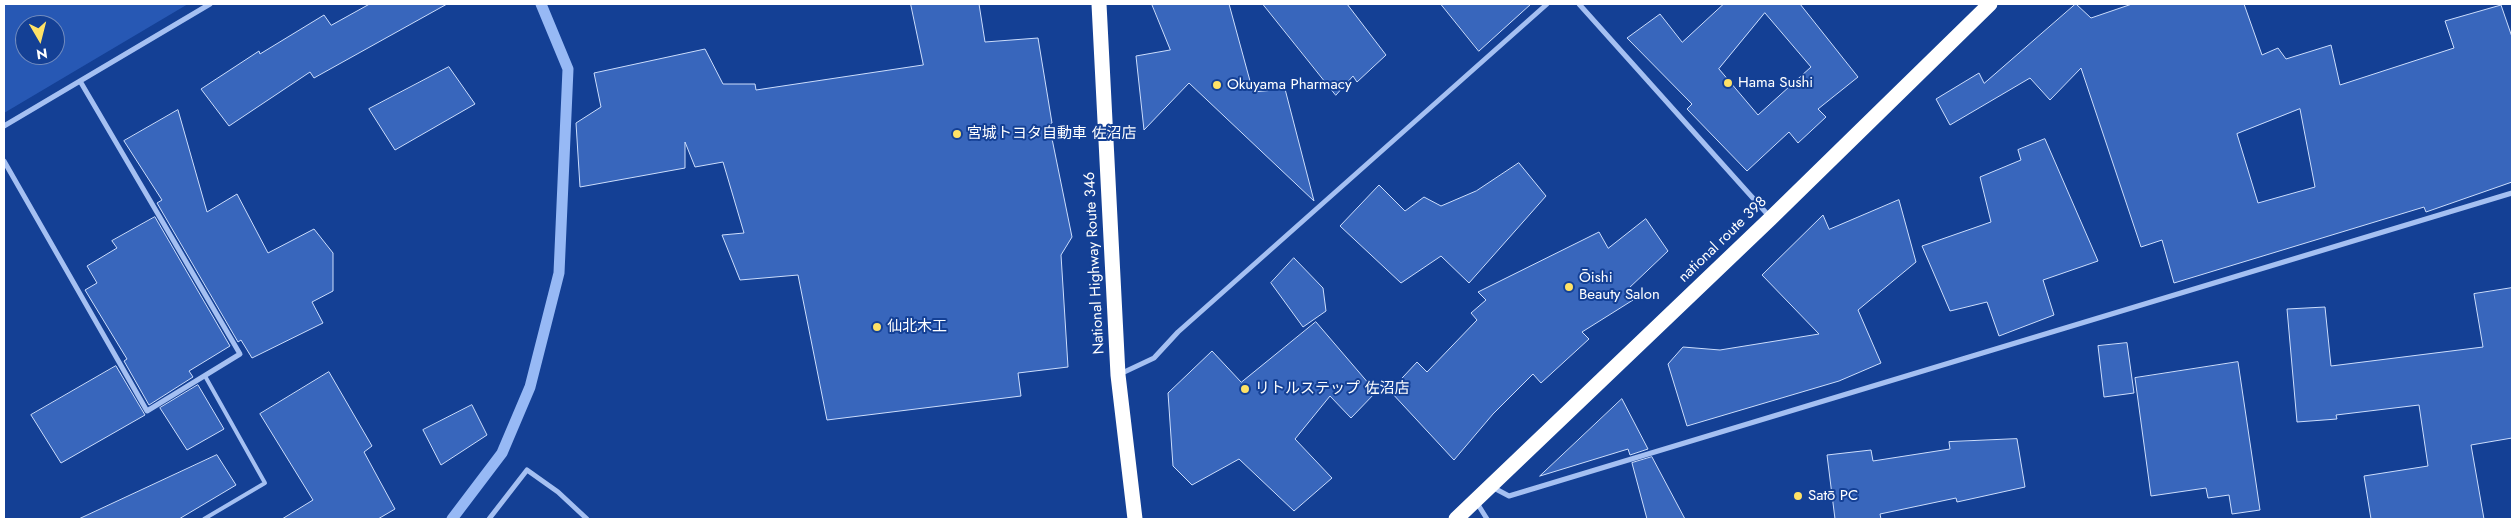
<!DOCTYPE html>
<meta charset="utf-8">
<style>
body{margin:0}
#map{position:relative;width:2516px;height:523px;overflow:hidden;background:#144095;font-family:Jost,sans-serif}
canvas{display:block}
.frame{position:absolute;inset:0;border:5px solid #fff;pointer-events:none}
.north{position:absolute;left:15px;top:15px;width:50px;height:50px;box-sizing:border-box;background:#144095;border:1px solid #728cbf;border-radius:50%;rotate:172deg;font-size:14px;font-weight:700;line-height:20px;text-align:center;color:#fff}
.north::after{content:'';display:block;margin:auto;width:18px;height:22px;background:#ffe266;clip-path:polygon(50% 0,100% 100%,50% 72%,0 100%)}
</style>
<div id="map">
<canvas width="2516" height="523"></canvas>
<div class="frame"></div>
<div class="north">N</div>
</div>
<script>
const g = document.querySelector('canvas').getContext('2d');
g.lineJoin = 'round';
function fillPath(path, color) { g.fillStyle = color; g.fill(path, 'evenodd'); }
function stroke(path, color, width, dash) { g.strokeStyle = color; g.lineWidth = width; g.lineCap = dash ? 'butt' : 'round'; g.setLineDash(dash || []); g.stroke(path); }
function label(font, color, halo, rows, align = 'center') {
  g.font = font + ' Jost,"Noto Sans JP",sans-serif'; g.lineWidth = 4; g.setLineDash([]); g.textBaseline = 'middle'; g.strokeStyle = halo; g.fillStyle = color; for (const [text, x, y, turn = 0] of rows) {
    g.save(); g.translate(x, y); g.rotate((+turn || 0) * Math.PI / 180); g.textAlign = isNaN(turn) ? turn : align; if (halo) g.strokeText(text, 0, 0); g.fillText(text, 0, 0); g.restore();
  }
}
fillPath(new Path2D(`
 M 4,4 L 188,4 L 4,113 ZM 25,25 L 55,25 L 55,55 L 25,55 Z`), '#2758b4');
stroke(new Path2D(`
 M 452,519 L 502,453 L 530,387 L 559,273 L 568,69 L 541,4`), '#97b9f5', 11);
const building = new Path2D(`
 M 370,4 L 447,4 L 314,78 L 310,72 L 229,126 L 201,89 L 259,51 L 260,54 L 324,15 L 331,25 Z
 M 911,4 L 979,4 L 985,42 L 1038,38 L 1052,123 L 1049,124 L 1072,237 L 1061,255 L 1068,367 L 1018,373 L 1021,396 L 827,420 L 798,275 L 740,280 L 722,235 L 744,233 L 723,162 L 695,167 L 685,142 L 685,168 L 580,187 L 576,123 L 601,107 L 594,73 L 705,49 L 723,84 L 755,84 L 756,90 L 923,65 Z
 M 1152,4 L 1229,4 L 1253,92 L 1285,89 L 1314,201 L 1189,83 L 1144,130 L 1136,56 L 1170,50 Z
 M 1263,4 L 1347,4 L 1386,55 L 1357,82 L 1353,76 L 1336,95 Z
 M 1441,4 L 1531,4 L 1479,51 Z
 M 1724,4 L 1800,4 L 1858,77 L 1818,109 L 1826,117 L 1798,143 L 1789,132 L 1747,171 L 1687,109 L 1692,104 L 1627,38 L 1660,14 L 1682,42 ZM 1765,13 L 1811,67 L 1758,115 L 1719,69 Z
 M 2076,4 L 2091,18 L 2132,4 L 2244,4 L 2262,55 L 2278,48 L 2286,59 L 2331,45 L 2340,85 L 2454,48 L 2445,21 L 2501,5 L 2512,37 L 2512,182 L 2426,212 L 2424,207 L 2174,283 L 2162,240 L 2141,247 L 2081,68 L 2050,100 L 2030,78 L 1950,125 L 1936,99 L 1979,73 L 1984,83 ZM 2300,109 L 2315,187 L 2258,203 L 2237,134 Z
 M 449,67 L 475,104 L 395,150 L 369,109 Z
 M 178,110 L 207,212 L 237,194 L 268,253 L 314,229 L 333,253 L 333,291 L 312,302 L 323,323 L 252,358 L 241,340 L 238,342 L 157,203 L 162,200 L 124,141 Z
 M 2045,139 L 2098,261 L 2043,280 L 2054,315 L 1999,336 L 1987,302 L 1950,311 L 1922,246 L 1991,222 L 1980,177 L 2021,160 L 2018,150 Z
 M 1519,163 L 1546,196 L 1469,283 L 1441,256 L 1401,283 L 1340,226 L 1379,185 L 1405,211 L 1424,197 L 1441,206 L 1476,191 Z
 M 1899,200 L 1916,262 L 1858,310 L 1881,363 L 1839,381 L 1687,426 L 1668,364 L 1683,347 L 1720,350 L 1819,334 L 1762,275 L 1823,215 L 1829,229 Z
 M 155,217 L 230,346 L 189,371 L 193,377 L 149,405 L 124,361 L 127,359 L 85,290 L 97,283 L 87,266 L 117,248 L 112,241 Z
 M 1646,219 L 1668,251 L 1628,289 L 1633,300 L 1582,332 L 1589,339 L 1541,383 L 1533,374 L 1493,414 L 1454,460 L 1390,391 L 1417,362 L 1427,372 L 1477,320 L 1471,313 L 1486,300 L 1478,292 L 1599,232 L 1608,248 Z
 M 1294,258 L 1323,288 L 1326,311 L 1303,327 L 1271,283 Z
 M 2512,288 L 2512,438 L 2471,445 L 2484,519 L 2371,519 L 2364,476 L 2428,466 L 2419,405 L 2336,415 L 2337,419 L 2297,422 L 2287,309 L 2325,307 L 2331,366 L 2483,347 L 2474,294 Z
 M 1316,322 L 1376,392 L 1351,418 L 1330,396 L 1295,439 L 1332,478 L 1294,511 L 1239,459 L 1192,485 L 1173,466 L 1168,393 L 1212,351 L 1241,382 Z
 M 2127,343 L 2134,393 L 2104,397 L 2098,346 Z
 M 2238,362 L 2260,510 L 2232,514 L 2229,495 L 2208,498 L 2206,488 L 2151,496 L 2135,378 Z
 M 116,366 L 145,415 L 61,463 L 31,415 Z
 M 329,372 L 372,446 L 364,452 L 395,509 L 378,519 L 282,519 L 313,500 L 260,414 Z
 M 198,385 L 224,429 L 187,450 L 160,408 Z
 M 1622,399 L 1648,449 L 1630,455 L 1628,449 L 1540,476 Z
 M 472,405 L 487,435 L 441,465 L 423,430 Z
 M 2017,439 L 2025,487 L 1957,502 L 1956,498 L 1880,514 L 1881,519 L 1835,519 L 1827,455 L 1871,450 L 1873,461 L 1950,449 L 1949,442 Z
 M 217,455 L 236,485 L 179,519 L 79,519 Z
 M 1652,457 L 1685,519 L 1647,519 L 1632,463 Z`);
fillPath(building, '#3866bc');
stroke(building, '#ccddfc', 1);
stroke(new Path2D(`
 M 204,519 L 265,483 L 205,376`), '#a5c0f2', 4);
stroke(new Path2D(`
 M 1579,4 L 1769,216
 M 4,126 L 80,81
 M 4,161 L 147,411 L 240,354 L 80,81 L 210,4
 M 1120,374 L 1154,358 L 1178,332 L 1547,4
 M 1492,487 L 1509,496 L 2512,193
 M 1477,503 L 1487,519
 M 489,519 L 527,470 L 558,492 L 587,519`), '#a5c0f2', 5);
stroke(new Path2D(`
 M 1099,4 L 1118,375 L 1135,519
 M 1456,519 L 1770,219 L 1990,4`), '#fff', 15);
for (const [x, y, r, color] of [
 [1728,83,5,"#ffe266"],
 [1217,85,5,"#ffe266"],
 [957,134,5,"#ffe266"],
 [1569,287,5,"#ffe266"],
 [877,327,5,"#ffe266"],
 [1245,389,5,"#ffe266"],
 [1798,496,5,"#ffe266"]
]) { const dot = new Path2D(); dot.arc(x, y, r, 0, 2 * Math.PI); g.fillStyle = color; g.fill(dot); stroke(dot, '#144095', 2); }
label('15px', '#fff', '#144095', [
 ["Hama Sushi",1738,83],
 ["Okuyama Pharmacy",1227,85],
 ["宮城トヨタ自動車 佐沼店",967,134],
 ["Ōishi",1579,278],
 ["Beauty Salon",1579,295],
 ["仙北木工",887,327],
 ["リトルステップ 佐沼店",1255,389],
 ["Satō PC",1808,496]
], 'left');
label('15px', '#fff', '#144095', [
 ["national route 398",1723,240,-44],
 ["National Highway Route 346",1095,263,-93]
]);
</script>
